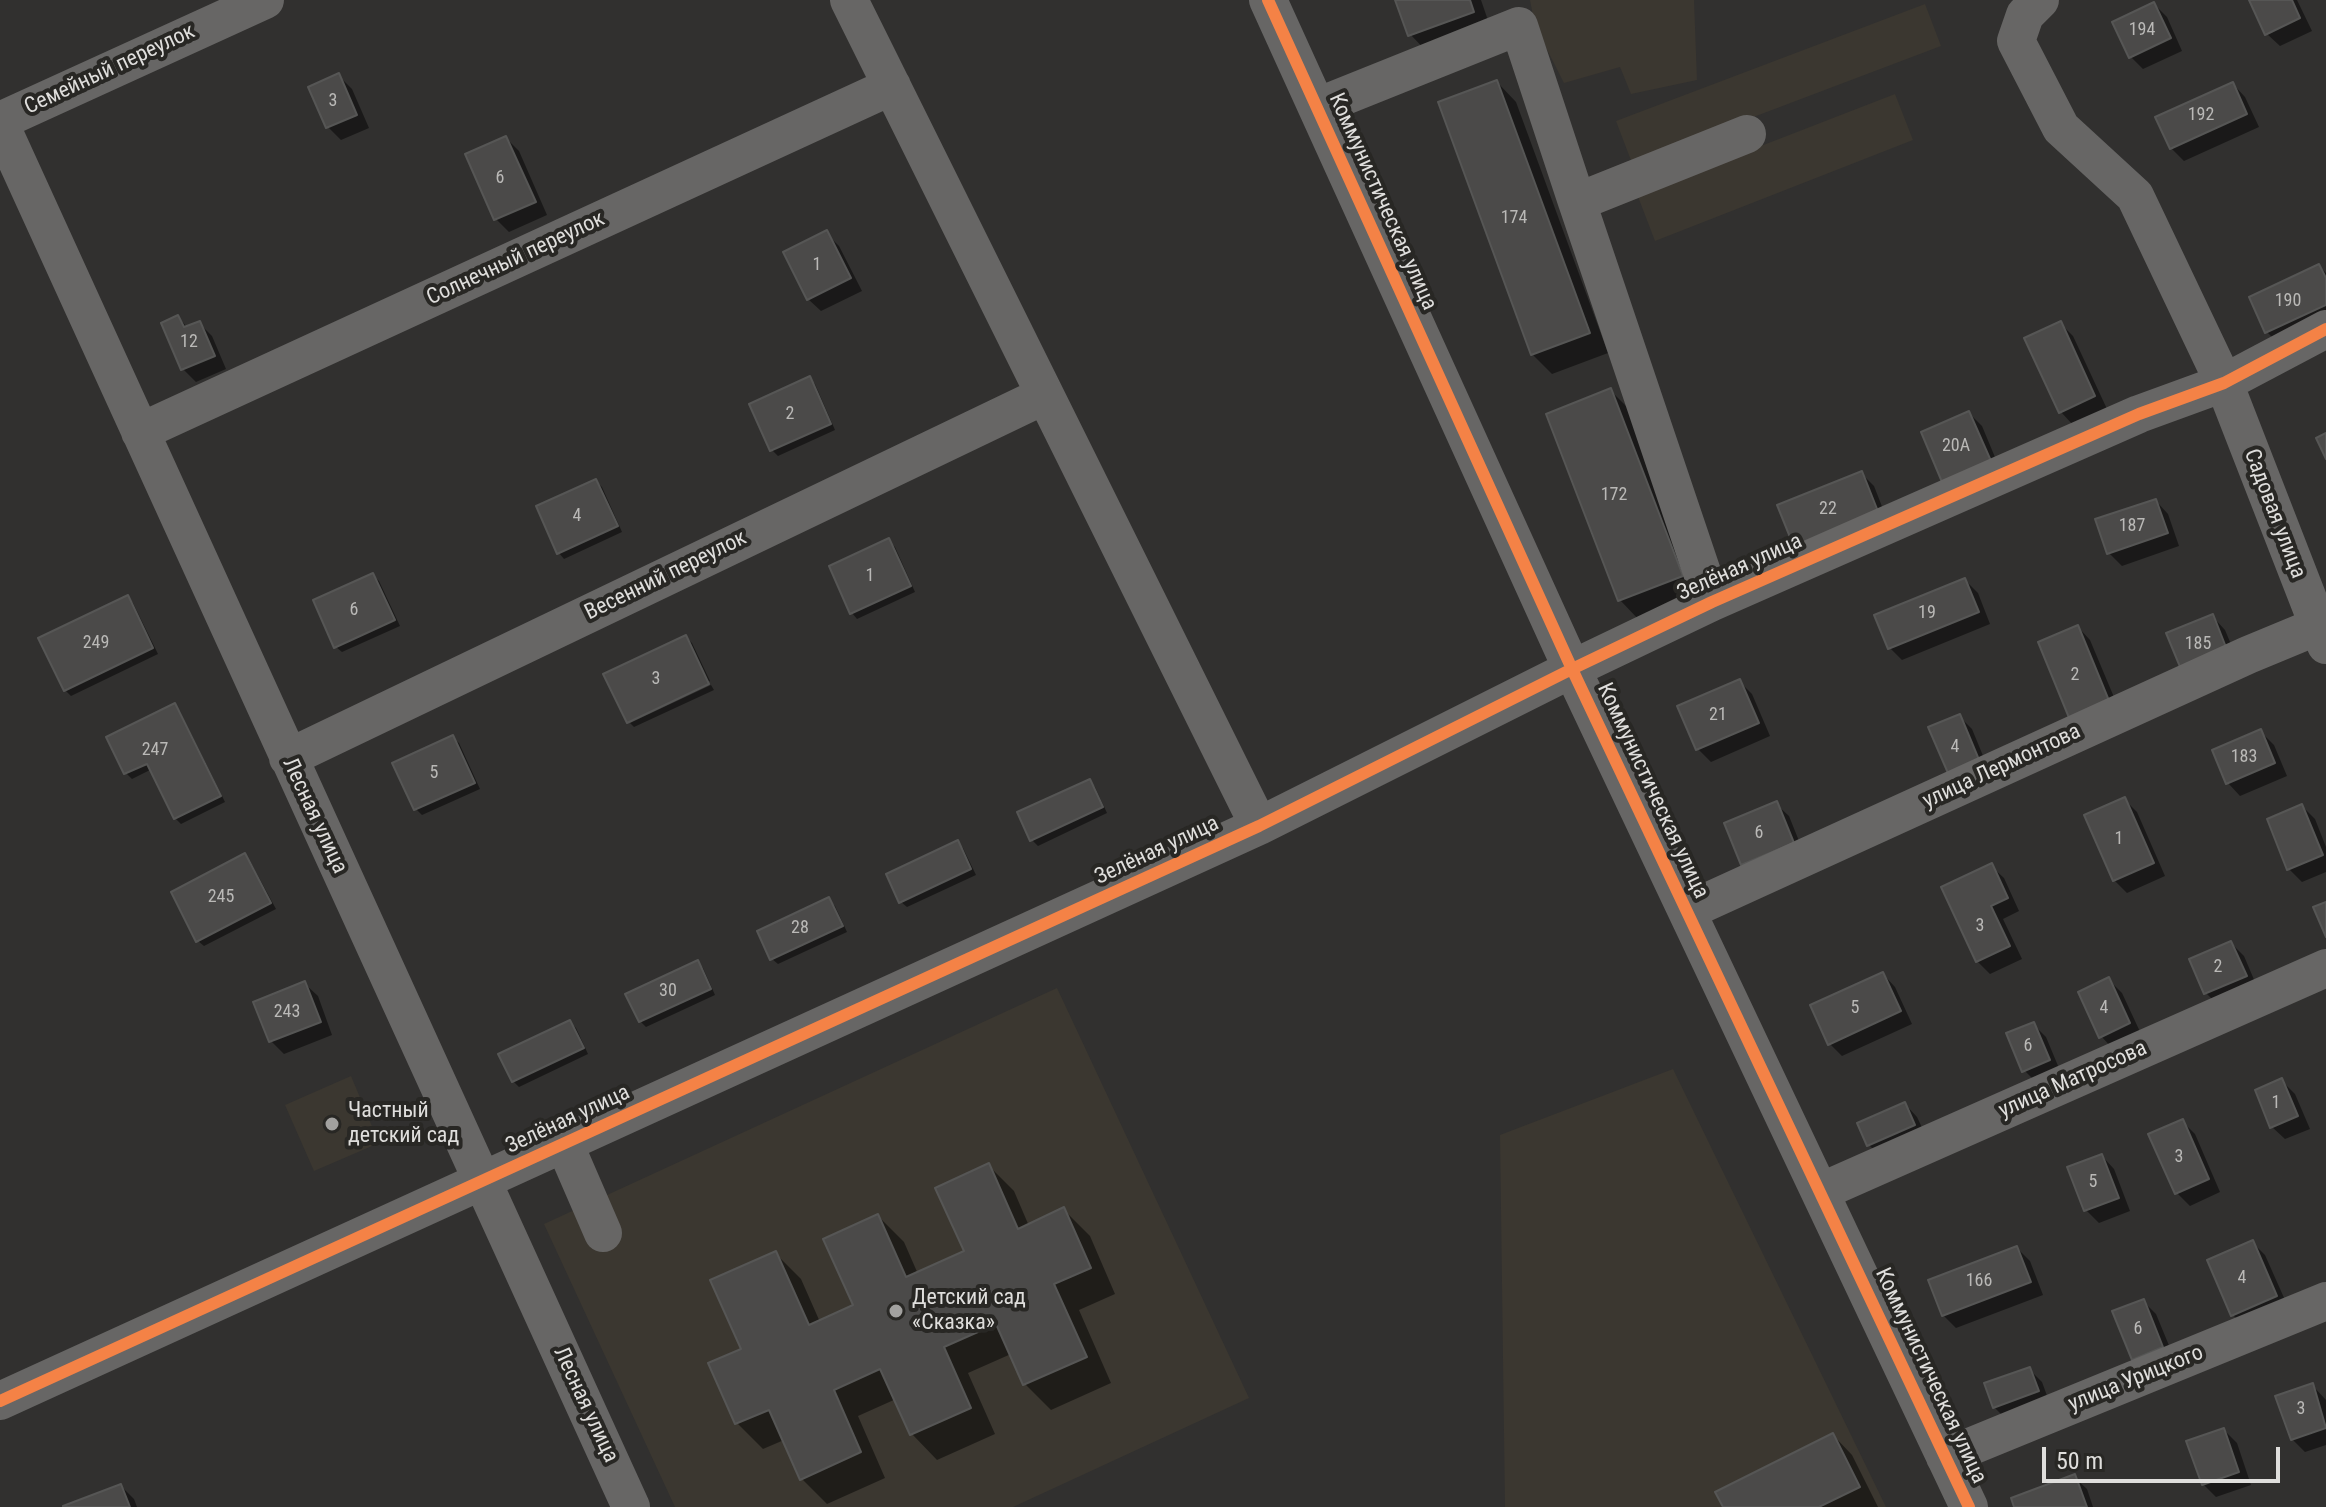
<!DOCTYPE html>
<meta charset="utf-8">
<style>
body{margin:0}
#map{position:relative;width:2326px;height:1507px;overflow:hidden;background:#31302f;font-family:"Roboto Condensed",sans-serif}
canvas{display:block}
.scale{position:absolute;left:2042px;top:1447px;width:238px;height:36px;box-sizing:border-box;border:4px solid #dfdedc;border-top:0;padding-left:10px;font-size:24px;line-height:28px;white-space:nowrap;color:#dfdedc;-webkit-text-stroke:6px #282724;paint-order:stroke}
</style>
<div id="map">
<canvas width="2326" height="1507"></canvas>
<div class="scale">50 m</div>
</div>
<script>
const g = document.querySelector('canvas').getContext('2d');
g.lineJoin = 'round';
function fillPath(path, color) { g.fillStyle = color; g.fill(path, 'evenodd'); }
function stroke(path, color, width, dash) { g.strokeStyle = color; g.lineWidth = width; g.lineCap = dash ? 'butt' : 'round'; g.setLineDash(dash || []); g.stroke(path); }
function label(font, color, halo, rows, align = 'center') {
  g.font = font + ' "Roboto Condensed",sans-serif'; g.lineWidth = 8; g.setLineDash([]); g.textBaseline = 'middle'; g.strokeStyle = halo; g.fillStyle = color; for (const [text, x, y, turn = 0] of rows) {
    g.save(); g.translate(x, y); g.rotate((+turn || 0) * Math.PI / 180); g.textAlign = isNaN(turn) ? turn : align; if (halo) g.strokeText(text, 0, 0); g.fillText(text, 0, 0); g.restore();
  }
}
fillPath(new Path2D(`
 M 1530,0 L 1694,0 L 1697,80 L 1631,94 L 1620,67 L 1564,83 L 1535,26 Z
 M 1925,4 L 1941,46 L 1632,163 L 1616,121 Z
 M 1895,94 L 1913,140 L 1655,241 L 1637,194 Z
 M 1057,988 L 1249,1398 L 1013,1507 L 675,1507 L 544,1224 Z
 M 1673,1069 L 1886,1507 L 1505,1507 L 1500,1135 Z
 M 351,1076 L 379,1143 L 314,1171 L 285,1105 Z`), '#3b3730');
fillPath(new Path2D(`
 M 1398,0 L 1481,0 L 1492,32 L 1429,54 L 1410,34 Z
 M 2251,0 L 2297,0 L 2312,31 L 2280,46 L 2267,34 Z
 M 2154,4 L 2167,17 L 2182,51 L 2143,69 L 2130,56 Z
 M 339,76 L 352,89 L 369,128 L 341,140 L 328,127 L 311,88 Z
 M 1497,82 L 1516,102 L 1608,353 L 1552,374 L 1532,354 Z
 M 2233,84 L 2245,97 L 2259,127 L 2184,161 L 2171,148 Z
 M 506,138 L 519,151 L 547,215 L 509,232 L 496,219 Z
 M 826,233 L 839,246 L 862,291 L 821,311 L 808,299 Z
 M 2319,266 L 2326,273 L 2326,323 L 2280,345 L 2267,332 L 2251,298 Z
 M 178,317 L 188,328 L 199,323 L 212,336 L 226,369 L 196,382 L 183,369 L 163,324 Z
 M 2060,323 L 2073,336 L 2107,409 L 2073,425 L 2061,412 Z
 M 809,378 L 815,384 L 835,430 L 778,456 L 772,450 Z
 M 1610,390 L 1630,410 L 1701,596 L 1639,620 L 1620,600 Z
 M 1969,413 L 1982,426 L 2002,474 L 1957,494 Z
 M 1861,473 L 1874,486 L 1890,527 L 1779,506 Z
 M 596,481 L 602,487 L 622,532 L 564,559 L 559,553 Z
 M 2156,501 L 2168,514 L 2179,546 L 2122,566 L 2109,553 Z
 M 889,541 L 895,547 L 915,592 L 857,619 L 852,613 Z
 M 373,575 L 379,581 L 400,626 L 342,652 L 336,647 Z
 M 1965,580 L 1978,593 L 1990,624 L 1902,660 L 1890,648 Z
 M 128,597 L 133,603 L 158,654 L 71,696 L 65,690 Z
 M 2213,617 L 2225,630 L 2241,668 L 2197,686 Z
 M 2078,627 L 2090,640 L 2124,721 L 2074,724 Z
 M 686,637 L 692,643 L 710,681 L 628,720 Z
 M 1739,681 L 1752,694 L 1770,736 L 1711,762 L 1698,749 Z
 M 711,685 L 714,690 L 634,727 L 630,723 Z
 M 174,705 L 180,711 L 225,802 L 181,824 L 175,818 L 152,769 L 132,779 L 126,773 L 109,738 Z
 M 1959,716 L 1972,729 L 1993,780 L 1965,792 Z
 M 2261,732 L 2274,745 L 2287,776 L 2240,796 L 2228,783 Z
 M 453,738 L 459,743 L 480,789 L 422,815 L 416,809 L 395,764 Z
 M 1089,781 L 1095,787 L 1107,813 L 1038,846 L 1032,840 Z
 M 2124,799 L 2137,812 L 2165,876 L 2127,893 L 2114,880 Z
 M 1776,804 L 1789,816 L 1805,856 L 1755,876 L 1743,863 Z
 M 2302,806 L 2315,819 L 2326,847 L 2326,872 L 2302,882 L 2289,869 Z
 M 957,843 L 963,848 L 976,875 L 907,907 L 901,902 Z
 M 244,855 L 250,861 L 276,909 L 204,946 L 198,941 Z
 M 1991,866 L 2004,878 L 2019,911 L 2003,919 L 2022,959 L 1990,974 L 1977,961 Z
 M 829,900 L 835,906 L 847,932 L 778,964 L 772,959 Z
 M 2231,943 L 2244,956 L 2258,989 L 2219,1006 L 2206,993 Z
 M 697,962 L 703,968 L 715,995 L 646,1027 L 640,1021 Z
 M 1883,974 L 1895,987 L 1912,1024 L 1842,1056 L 1829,1043 Z
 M 2109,980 L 2122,993 L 2142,1036 L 2113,1049 L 2101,1036 Z
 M 305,984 L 318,996 L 332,1035 L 284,1054 L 271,1041 L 256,1003 Z
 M 570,1022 L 576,1028 L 588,1054 L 519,1087 L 513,1081 Z
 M 2033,1024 L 2046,1037 L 2061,1073 L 2037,1083 L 2024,1070 Z
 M 2282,1081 L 2295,1094 L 2310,1129 L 2285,1139 L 2272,1127 Z
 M 1905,1104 L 1917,1117 L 1927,1138 L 1882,1158 L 1869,1145 Z
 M 2182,1121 L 2195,1134 L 2220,1192 L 2190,1206 L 2177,1193 Z
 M 2102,1156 L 2114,1169 L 2130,1211 L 2099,1223 L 2086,1210 Z
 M 989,1166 L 1014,1191 L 1029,1226 L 1064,1210 L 1090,1236 L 1115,1294 L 1079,1310 L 1111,1383 L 1051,1410 L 1025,1384 L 1011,1354 L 968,1373 L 995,1434 L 937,1460 L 912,1434 L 896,1399 L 858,1416 L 885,1478 L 827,1504 L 801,1478 L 784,1440 L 763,1449 L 737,1423 L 711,1364 L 744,1350 L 775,1253 L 801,1279 L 820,1322 L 855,1306 L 878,1216 L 904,1242 L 918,1274 L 966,1252 Z
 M 2252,1242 L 2265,1255 L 2289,1309 L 2246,1328 L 2233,1315 L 2210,1261 Z
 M 2017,1248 L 2030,1261 L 2043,1295 L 1956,1328 L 1943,1315 Z
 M 2143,1301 L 2156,1314 L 2175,1360 L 2134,1359 Z
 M 2030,1370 L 2042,1382 L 2050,1404 L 2007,1420 L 1994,1407 Z
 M 2313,1386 L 2326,1400 L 2326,1445 L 2305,1452 L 2292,1439 Z
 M 2224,1430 L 2237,1443 L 2251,1485 L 2216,1497 L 2203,1484 Z
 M 1833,1435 L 1852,1455 L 1878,1507 L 1725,1507 Z
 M 2074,1477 L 2087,1489 L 2093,1507 L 2016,1507 Z
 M 121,1486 L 134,1499 L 137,1507 L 67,1507 Z`), '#0007');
const building = new Path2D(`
 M 1395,0 L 1470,0 L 1474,12 L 1408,36 Z
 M 2249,0 L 2292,0 L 2300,18 L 2265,35 Z
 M 2154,2 L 2171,38 L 2129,58 L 2112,22 Z
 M 339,73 L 357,115 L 326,128 L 308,87 Z
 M 1497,80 L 1590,333 L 1531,355 L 1438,102 Z
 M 2233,82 L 2247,114 L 2170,149 L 2155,117 Z
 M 506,136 L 536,202 L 494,220 L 465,154 Z
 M 827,230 L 851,278 L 807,300 L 783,252 Z
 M 2319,264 L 2326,278 L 2326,305 L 2265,333 L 2249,297 Z
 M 178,315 L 184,327 L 200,321 L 215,356 L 181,370 L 161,323 Z
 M 2061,321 L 2095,396 L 2059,413 L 2024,338 Z
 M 810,376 L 831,424 L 770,451 L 749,404 Z
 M 1611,388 L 1683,576 L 1618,601 L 1546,414 Z
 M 1969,411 L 1991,461 L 1942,482 L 1921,432 Z
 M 2326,433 L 2326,459 L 2316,438 Z
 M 1862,471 L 1879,514 L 1794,547 L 1777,505 Z
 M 596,479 L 618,526 L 557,554 L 536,506 Z
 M 2156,499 L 2168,533 L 2107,554 L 2095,519 Z
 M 889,538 L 911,586 L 850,614 L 829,566 Z
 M 373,573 L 395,620 L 334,648 L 313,600 Z
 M 1965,578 L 1979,612 L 1888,649 L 1874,615 Z
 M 128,595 L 153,648 L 64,691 L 38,638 Z
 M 2213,614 L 2229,655 L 2183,674 L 2166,633 Z
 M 2078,625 L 2112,708 L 2072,725 L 2038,642 Z
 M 686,635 L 709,684 L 627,723 L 603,674 Z
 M 1740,679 L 1759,723 L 1696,750 L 1677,706 Z
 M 175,703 L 221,796 L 174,819 L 147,764 L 124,774 L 106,737 Z
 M 1960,714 L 1982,767 L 1951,780 L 1928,727 Z
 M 2261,729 L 2275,763 L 2226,784 L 2212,750 Z
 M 453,735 L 475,783 L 414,810 L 392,763 Z
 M 1090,779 L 1103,807 L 1030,841 L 1017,812 Z
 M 2125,797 L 2154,863 L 2113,881 L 2084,815 Z
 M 1777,801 L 1794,843 L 1741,865 L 1724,823 Z
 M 2302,804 L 2323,855 L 2287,870 L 2267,819 Z
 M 958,840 L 971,869 L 899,903 L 886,874 Z
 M 245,853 L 271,903 L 196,942 L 171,892 Z
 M 1992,863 L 2008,898 L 1991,906 L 2010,946 L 1976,962 L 1941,887 Z
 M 829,897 L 843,926 L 770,960 L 757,931 Z
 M 2326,902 L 2326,937 L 2313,907 Z
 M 2231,941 L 2247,976 L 2204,994 L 2189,959 Z
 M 698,960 L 711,989 L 639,1022 L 625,994 Z
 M 1883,972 L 1901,1011 L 1828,1045 L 1810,1005 Z
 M 2109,977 L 2130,1023 L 2099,1038 L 2078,992 Z
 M 305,981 L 321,1022 L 269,1042 L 253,1002 Z
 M 570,1020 L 584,1048 L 512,1082 L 498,1054 Z
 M 2034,1022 L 2050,1060 L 2022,1072 L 2006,1033 Z
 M 2282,1078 L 2298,1116 L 2270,1128 L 2255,1090 Z
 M 1905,1102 L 1915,1125 L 1867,1146 L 1857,1123 Z
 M 2183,1119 L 2209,1179 L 2175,1194 L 2148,1134 Z
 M 2102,1154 L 2119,1198 L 2084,1211 L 2067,1167 Z
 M 989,1163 L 1018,1229 L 1064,1207 L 1091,1268 L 1054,1284 L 1087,1357 L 1023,1385 L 996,1324 L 944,1347 L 971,1408 L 910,1435 L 880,1369 L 834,1390 L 861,1452 L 800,1480 L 769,1410 L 735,1424 L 708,1363 L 741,1349 L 710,1280 L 776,1251 L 809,1325 L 853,1305 L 823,1239 L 878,1214 L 906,1277 L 964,1251 L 935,1188 Z
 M 2253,1240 L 2277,1296 L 2231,1316 L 2207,1260 Z
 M 2017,1246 L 2031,1282 L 1942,1316 L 1928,1280 Z
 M 2144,1299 L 2163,1347 L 2132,1360 L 2112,1311 Z
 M 2030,1367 L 2039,1391 L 1993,1408 L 1984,1383 Z
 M 2313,1383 L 2326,1428 L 2291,1440 L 2275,1396 Z
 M 2224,1428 L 2239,1472 L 2202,1485 L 2186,1441 Z
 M 1833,1433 L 1860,1487 L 1819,1507 L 1723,1507 L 1715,1492 Z
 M 2075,1474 L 2087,1507 L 2014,1507 L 2011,1498 Z
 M 121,1484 L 130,1507 L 63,1507 L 63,1506 Z`);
fillPath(building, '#4b4a49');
stroke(building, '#565655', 2);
stroke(new Path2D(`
 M 849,0 L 1259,826
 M 1268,0 L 1572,669 L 1969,1507
 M 2040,0 L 2025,15 L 2016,41 L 2061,128 L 2135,196 L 2224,383 L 2326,645
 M 1317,107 L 1519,26 L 1577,202 L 1747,134
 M 0,121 L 265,0
 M 0,124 L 631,1507
 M 1577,202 L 1712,602
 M 140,432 L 892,86
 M 288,758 L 1045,395
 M 1687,911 L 2248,655 L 2318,626
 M 564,1143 L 603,1233
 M 1820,1192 L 2326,968
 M 0,1401 L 1259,826 L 1572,669 L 1712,602 L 2139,414 L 2224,383 L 2326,329
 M 1945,1457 L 2326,1301`), '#676665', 38);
stroke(new Path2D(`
 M 1268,0 L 1572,669 L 1969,1507
 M 0,1401 L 1259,826 L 1572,669 L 1712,602 L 2139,414 L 2224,383 L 2326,329`), '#f48246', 12);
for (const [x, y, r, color] of [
 [332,1124,8,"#a2a19f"],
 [896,1311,8,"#a2a19f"]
]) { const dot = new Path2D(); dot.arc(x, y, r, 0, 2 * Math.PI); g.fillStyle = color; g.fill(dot); stroke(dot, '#282724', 3); }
label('18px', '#bab9b7', null, [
 ["194",2142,30],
 ["3",333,101],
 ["192",2201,115],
 ["6",500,178],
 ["174",1514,218],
 ["1",817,265],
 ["190",2288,301],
 ["12",189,342],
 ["2",790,414],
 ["20А",1956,446],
 ["172",1614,495],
 ["22",1828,509],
 ["4",577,516],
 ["187",2132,526],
 ["1",870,576],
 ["6",354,610],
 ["19",1927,613],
 ["249",96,643],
 ["185",2198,644],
 ["2",2075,675],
 ["3",656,679],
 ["21",1718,715],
 ["4",1955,747],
 ["247",155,750],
 ["183",2244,757],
 ["5",434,773],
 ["6",1759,833],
 ["1",2119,839],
 ["245",221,897],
 ["3",1980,926],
 ["28",800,928],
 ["2",2218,967],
 ["30",668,991],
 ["5",1855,1008],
 ["4",2104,1008],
 ["243",287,1012],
 ["6",2028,1046],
 ["1",2276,1103],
 ["3",2179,1157],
 ["5",2093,1182],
 ["4",2242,1278],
 ["166",1979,1281],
 ["6",2138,1329],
 ["3",2301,1409]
]);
label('22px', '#dfdedc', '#282724', [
 ["Семейный переулок",110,70,-25],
 ["Коммунистическая улица",1382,202,66],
 ["Солнечный переулок",516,259,-25],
 ["Садовая улица",2274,514,69],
 ["Зелёная улица",1740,568,-24],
 ["Весенний переулок",666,576,-26],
 ["улица Лермонтова",2002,767,-25],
 ["Коммунистическая улица",1652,791,65],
 ["Лесная улица",314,816,65],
 ["Зелёная улица",1157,851,-25],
 ["улица Матросова",2073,1080,-24],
 ["Зелёная улица",568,1120,-25],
 ["Коммунистическая улица",1930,1376,65],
 ["улица Урицкого",2136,1379,-22],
 ["Лесная улица",585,1405,65]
]);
label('22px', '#dfdedc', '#282724', [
 ["Частный",348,1111],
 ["детский сад",348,1136],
 ["Детский сад",912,1298],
 ["«Сказка»",912,1323]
], 'left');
</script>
